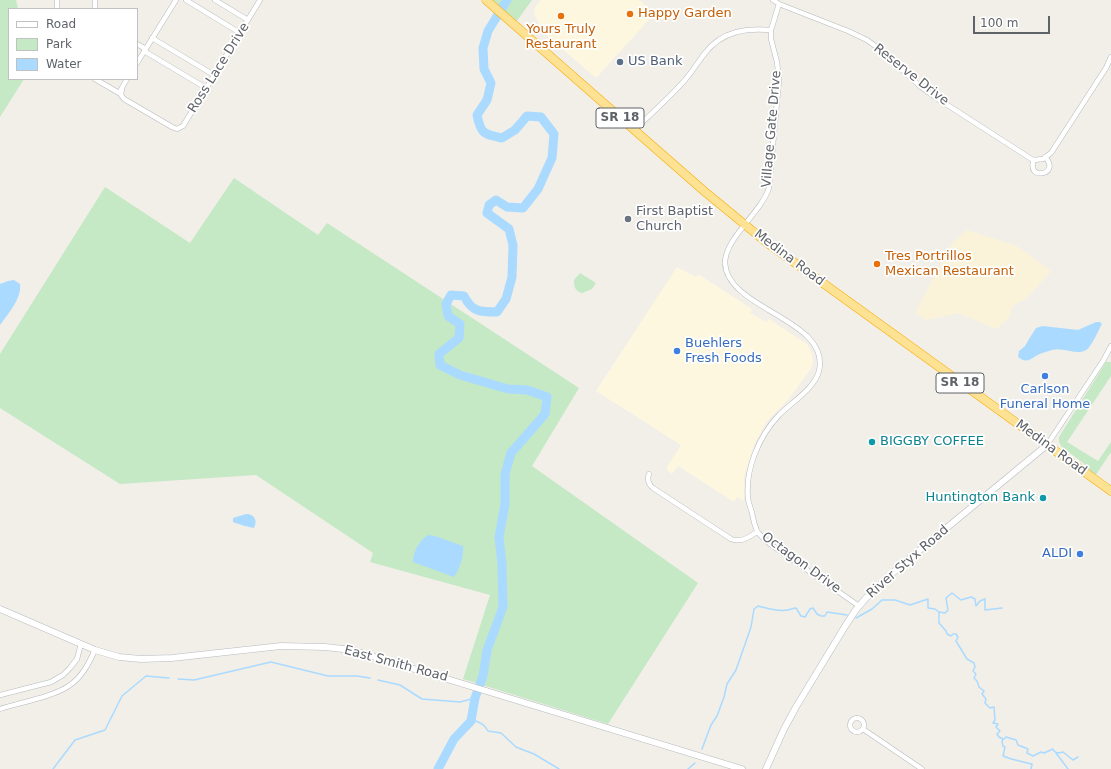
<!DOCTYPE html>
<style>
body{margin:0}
#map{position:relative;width:1111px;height:769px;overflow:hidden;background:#f1efe8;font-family:"DejaVu Sans",sans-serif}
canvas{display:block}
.legend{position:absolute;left:8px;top:8px;width:130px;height:72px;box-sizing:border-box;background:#fff;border:1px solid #bfc1c3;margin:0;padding:5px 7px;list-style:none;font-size:12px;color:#5f6368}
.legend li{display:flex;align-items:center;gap:8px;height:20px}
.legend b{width:20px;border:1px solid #bfc1c3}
.scale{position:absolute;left:973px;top:16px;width:77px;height:18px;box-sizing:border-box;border:2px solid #5f6368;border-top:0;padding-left:5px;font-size:12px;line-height:14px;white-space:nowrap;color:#5f6368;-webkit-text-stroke:3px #fff;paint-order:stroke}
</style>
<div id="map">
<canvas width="1111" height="769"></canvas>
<ul class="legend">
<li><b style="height:5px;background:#fff"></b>Road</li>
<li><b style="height:11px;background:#c5e8c5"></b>Park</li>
<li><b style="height:11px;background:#aadaff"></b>Water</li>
</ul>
<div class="scale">100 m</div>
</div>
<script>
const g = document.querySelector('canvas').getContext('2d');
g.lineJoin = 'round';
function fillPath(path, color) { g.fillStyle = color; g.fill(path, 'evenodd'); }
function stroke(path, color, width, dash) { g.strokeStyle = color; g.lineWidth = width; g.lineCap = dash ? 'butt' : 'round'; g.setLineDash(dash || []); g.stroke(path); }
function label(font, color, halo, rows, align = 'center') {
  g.font = font + ' "DejaVu Sans",sans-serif'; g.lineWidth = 3.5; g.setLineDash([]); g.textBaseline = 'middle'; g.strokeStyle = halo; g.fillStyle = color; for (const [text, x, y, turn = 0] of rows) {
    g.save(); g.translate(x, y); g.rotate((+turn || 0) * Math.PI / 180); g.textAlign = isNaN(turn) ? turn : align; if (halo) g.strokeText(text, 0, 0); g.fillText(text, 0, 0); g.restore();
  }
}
fillPath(new Path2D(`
 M 541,0 L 639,0 L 655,13 L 596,78 L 537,27 L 539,23 L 534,14 L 535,7 Z
 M 677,267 L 696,277 L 698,274 L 752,309 L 750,313 L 766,322 L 769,319 L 808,345 L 812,354 L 813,363 L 810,370 L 787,401 L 767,421 L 754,445 L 744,477 L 744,501 L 737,497 L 734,502 L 678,466 L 672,474 L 666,469 L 681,445 L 596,391 Z`), '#fef7e0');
fillPath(new Path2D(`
 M 0,0 L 16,0 L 18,9 L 9,9 L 9,79 L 24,79 L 0,117 Z
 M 487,0 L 532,0 L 514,25 Z
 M 234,178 L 318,235 L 327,223 L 579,388 L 532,466 L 698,583 L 608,724 L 463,679 L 490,595 L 370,562 L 373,553 L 256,475 L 120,484 L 0,408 L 0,354 L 105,187 L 190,243 Z
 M 580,273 L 596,283 L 592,289 L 582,293 C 575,291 574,287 574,280 Z
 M 1106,362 L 1111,362 L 1111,376 L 1067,442 L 1098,461 L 1111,442 L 1111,452 L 1095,476 L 1083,463 L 1062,447 L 1059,442 L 1059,437 Z`), '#c5e8c5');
fillPath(new Path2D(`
 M 967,230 L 1017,246 L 1051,271 L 1027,298 L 1012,307 L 1009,318 L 996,329 L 959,313 L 926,320 L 916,313 L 918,307 L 953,242 Z`), '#fbf3d9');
fillPath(new Path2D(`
 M 14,280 L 20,284 C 22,298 8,314 0,325 L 0,284 L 8,281 Z
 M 1096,322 L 1100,322 L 1102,324 C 1099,329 1091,348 1086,350 C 1075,356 1064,347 1052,350 C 1049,351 1044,352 1040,354 C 1032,357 1028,365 1018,357 L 1019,351 L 1025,346 L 1029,339 L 1036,328 L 1043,326 L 1078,330 Z
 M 246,514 C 254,514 258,520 254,528 C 252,528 234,523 233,522 L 233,518 Z
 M 428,535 L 435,536 L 463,546 C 464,555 460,569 454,577 L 413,562 C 413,552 419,541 428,535 Z`), '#aadaff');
stroke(new Path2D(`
 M 939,612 L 945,613 L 948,610 L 946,598 L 952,593 L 961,600 L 971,597 L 975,599 L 976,606 L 980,601 L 985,599 L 985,610 L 1002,608
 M 856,618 L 872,609 L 882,600 L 895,600 L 910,605 L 928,599 L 928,608 L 935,609 L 939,612 L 939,623 L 946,631 L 947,634 L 951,636 L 953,634 L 956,634 L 958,637 L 956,641 L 967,659 L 974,663 L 975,667 L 973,671 L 976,674 L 974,678 L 977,681 L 979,687 L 984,691 L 982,694 L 986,699 L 985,703 L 990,708 L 994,707 L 995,720 L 993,723 L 998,724 L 996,727 L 1000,731 L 997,734 L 999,737 L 1003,739 L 1002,742 L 1003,746 L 1005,747 L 1003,756 C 1012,760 1021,761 1032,764 L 1031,769
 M 178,679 L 194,680 L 271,662 L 328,676 L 357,676 L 370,678
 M 378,680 L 400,685 L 422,699 L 460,702 L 475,698
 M 472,720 C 479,722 485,724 488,731 L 501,733 L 516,747 L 534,754 L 559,769
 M 1004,739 L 1006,737 L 1016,740 L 1018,745 L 1028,749 L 1027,753 L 1033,756 L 1041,752 L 1044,753 L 1053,749 C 1055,754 1058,753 1063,752 L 1073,760 L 1078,757
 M 702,749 L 711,725 L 717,716 L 724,697 L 727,684 L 736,670 L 751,627 L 754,609 L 758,606 C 766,608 778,612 787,610 C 791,610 792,608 796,608 L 801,616 L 805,617 L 810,609 L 813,608 L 817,614 L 821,616 L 825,616 L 827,612 L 847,615
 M 1056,753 L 1068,769
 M 53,769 L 75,740 L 105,730 L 122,696 L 146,676 L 169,678
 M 688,769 L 695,763`), '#aadaff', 1.5);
stroke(new Path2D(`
 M 438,769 L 454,739 L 471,721 L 475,698 L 483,676 L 487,650 L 503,607 L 502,564 L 499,537 L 505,504 L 505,474 L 511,453 L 545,414 L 547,397 L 527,390 L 508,389 L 460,375 L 440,365 L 439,354 L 459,338 L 460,324 L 448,316 L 446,304 L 451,295 L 464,296 C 472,312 480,312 497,312 L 506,299 L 512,277 L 513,245 L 509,229 L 487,213 L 489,205 L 496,200 L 507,207 L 523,208 L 538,189 L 552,158 L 554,134 L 541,117 L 527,116 L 515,130 L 502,138 C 483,134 481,134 477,115 L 487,100 L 491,83 L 484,69 L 483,48 L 488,31 L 507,0`), '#aadaff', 9);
const street = new Path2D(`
 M 57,0 L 57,9
 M 186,0 L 240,33
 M 215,0 L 248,20
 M 773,0 L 779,4 L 848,31 L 867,40 L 878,48 L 921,87 L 935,97 L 1033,160 L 1043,159 L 1051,153 L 1106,68 L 1111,57
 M 779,4 L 771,30 L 771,39 L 777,62 L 779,80 L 769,188 C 761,213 725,238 725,263 C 727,310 831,319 819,371 C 815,388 791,403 779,415 C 759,436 745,469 748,499 C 749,504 751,509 752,513 C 753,519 755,526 757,531 C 760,536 766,540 770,544 L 859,606
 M 95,9 L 95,0
 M 152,38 L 214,75
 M 137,44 L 146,49
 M 144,51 L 206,88
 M 137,63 L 176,0
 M 95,79 L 119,93 L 127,79
 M 122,88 L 121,95 L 124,99 L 172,127 L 177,129 L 183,126 L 260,0
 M 634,130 C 651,114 669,98 685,80 C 692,72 698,62 705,53 C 722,31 746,28 771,30
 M 1034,160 C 1025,181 1062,175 1045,157
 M 1047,445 L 1103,361 L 1111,346
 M 649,474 C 647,480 648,484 653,488 L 731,539 C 741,543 749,537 757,532
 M 0,695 L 51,682 L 63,675 L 70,668 L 77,659 L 81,644
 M 0,709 C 18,703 56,696 70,685 C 82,677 89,663 95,650
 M850 725a7 7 0 1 1 14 0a7 7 0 1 1-14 0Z
 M 863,729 L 922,769`);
const secondary = new Path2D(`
 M 0,609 L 95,650 L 119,657 L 141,659 L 172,658 L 281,646 L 325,647 L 352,650 L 742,769
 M 766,769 L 784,729 L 796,707 L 844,628 L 855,611 L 866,598 L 898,568 L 1047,445`);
const highway = new Path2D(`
 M 486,0 L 704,191 L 766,242 L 1111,491`);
stroke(street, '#b5b8bc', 5.5);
stroke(secondary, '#b6babf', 7);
stroke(highway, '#f9ab00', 9);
stroke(street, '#fff', 4.5);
stroke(secondary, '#fff', 6);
stroke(highway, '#fde293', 8);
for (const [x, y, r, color] of [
 [630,14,4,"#e8710a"],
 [561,16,4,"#e8710a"],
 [620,62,4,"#5c6f8a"],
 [628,219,4,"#6b7280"],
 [877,264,4,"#e8710a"],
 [677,351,4,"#3f7fe0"],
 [1045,376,4,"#3f7fe0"],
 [872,442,4,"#0f9aa8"],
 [1043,498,4,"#0f9aa8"],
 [1080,554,4,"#3f7fe0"]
]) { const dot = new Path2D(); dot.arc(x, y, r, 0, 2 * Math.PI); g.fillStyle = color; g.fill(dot); stroke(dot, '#fff', 1.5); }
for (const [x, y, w] of [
 [620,118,48],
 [960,383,48]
]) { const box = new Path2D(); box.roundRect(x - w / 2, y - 10, w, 20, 3); g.fillStyle = '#fff'; g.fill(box); stroke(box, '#5f6368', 1); }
label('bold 12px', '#5f6368', null, [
 ["SR 18",620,118],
 ["SR 18",960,383]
]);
label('13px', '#c56008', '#fff', [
 ["Happy Garden",638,14],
 ["Yours Truly",561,30,"center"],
 ["Restaurant",561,45,"center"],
 ["Tres Portrillos",885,257],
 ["Mexican Restaurant",885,272]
], 'left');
label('13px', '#4e5e75', '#fff', [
 ["US Bank",628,62]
], 'left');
label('13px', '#5f6368', '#fff', [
 ["Ross Lace Drive",219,68,-58],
 ["Reserve Drive",911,75,38],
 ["Village Gate Drive",772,129,-85],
 ["Medina Road",789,258,37],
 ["Medina Road",1051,448,36],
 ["River Styx Road",908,562,-41],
 ["Octagon Drive",801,563,36],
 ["East Smith Road",396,664,15]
]);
label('13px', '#5b616d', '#fff', [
 ["First Baptist",636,212],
 ["Church",636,227]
], 'left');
label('13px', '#366cbe', '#fff', [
 ["Buehlers",685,344],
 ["Fresh Foods",685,359],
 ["Carlson",1045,390,"center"],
 ["Funeral Home",1045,405,"center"],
 ["ALDI",1072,554,"right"]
], 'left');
label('13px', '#0d838f', '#fff', [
 ["BIGGBY COFFEE",880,442],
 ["Huntington Bank",1035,498,"right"]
], 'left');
</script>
